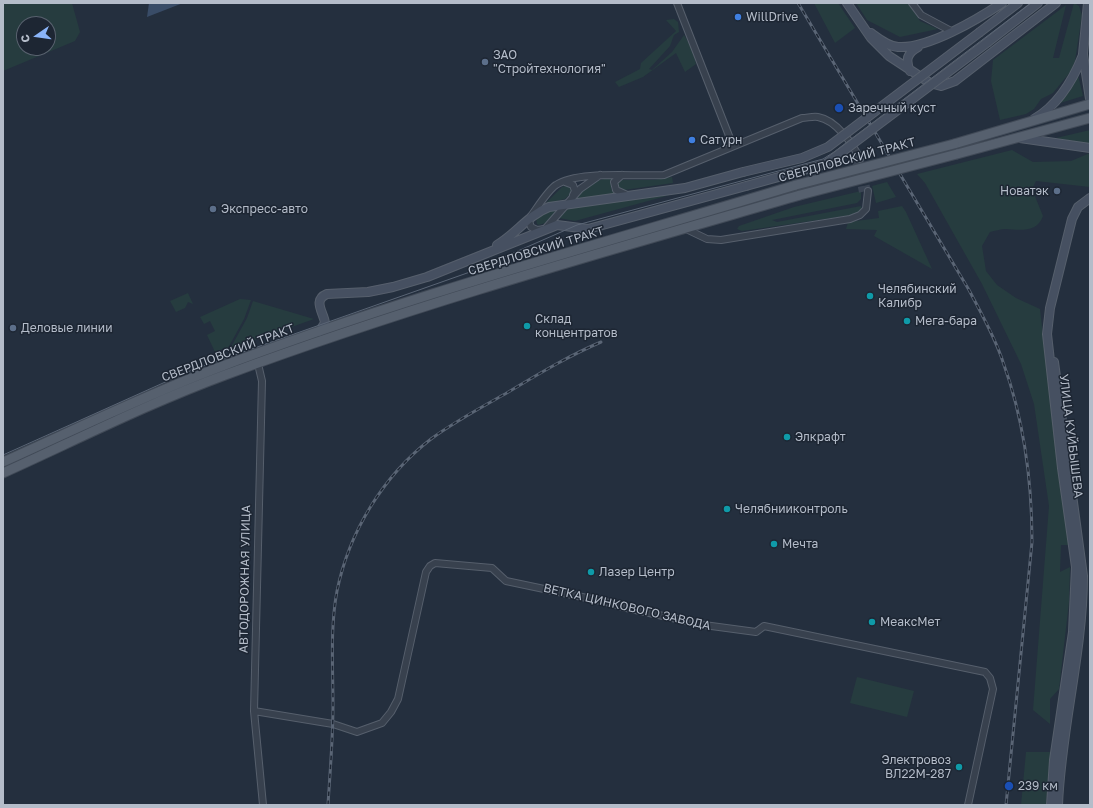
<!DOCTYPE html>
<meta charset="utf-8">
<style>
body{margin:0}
#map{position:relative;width:1093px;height:808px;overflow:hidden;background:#242f3e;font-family:"Golos Text",sans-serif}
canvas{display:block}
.frame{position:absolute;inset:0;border:4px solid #b4bcc9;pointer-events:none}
.north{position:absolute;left:16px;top:16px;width:40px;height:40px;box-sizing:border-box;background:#1d2633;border:1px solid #59626f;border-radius:50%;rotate:257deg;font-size:11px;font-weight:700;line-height:16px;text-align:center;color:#b4bcc9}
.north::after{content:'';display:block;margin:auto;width:14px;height:18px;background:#8ab4f8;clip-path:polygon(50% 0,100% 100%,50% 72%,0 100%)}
</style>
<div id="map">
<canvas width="1093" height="808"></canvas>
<div class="frame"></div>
<div class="north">С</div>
</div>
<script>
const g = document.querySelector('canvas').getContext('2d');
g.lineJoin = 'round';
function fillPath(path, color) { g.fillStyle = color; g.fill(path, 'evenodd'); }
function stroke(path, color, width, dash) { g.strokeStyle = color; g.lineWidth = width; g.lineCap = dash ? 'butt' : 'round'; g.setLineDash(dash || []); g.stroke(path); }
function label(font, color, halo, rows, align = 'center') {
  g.font = font + ' "Golos Text",sans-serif'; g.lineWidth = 3; g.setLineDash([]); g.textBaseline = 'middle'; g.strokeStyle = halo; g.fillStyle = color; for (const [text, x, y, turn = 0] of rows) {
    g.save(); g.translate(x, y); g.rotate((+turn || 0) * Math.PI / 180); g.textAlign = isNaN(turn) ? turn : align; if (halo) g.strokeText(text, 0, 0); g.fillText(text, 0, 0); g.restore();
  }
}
fillPath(new Path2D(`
 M 3,3 L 72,3 L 80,32 L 75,41 L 3,71 ZM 24,24 L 48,24 L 48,48 L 24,48 Z
 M 814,3 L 838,3 L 855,28 L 835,43 Z
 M 856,3 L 908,3 L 920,21 L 938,29 L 900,37 L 867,20 Z
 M 1074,3 L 1079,6 L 1082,15 L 1075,61 L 1071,71 L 1053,93 L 1041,99 L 1034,109 L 1026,114 L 1000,120 L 991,81 L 993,60 L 1066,5 L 1053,58 L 1059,58 Z
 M 674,19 L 678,22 L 679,32 L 674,35 L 670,46 L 649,69 L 652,70 L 672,52 L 684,35 L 692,48 L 696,64 L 685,72 L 676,53 L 643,77 L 619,87 L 615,82 L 640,69 L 641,63 L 676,31 L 666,20 Z
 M 1078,75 L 1083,96 L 1057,104 Z
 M 1090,130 L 1090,144 L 1056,138 Z
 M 1012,150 L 1033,162 L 1071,161 L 1090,153 L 1090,187 L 1036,181 L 1032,189 L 1043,216 C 1037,233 1020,230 1006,229 C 1000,229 995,231 990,232 L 982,246 L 986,271 L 997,285 L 1016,298 L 1040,309 L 1060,486 L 1069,527 L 1068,545 L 1061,545 L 1060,572 L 1070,567 L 1069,602 L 1059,689 L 1050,699 L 1050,724 L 1033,710 L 1049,506 L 1034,404 L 1021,364 L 982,284 L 925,183 L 917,174 Z
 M 672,177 L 673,183 L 624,190 L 619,189 L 617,184 L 621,180 L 654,180 Z
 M 604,179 L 612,179 L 611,189 L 616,194 L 575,199 C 583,189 591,182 604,179 Z
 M 887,182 L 896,197 L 876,203 L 872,186 Z
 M 569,185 L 573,191 L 565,199 L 545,204 L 562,187 Z
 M 861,191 L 861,199 L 857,203 L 772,220 L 777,222 L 861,206 L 862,210 L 853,215 L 742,231 L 737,229 L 739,226 L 794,207 Z
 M 670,195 L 575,221 L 559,218 L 569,207 Z
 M 902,206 L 906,212 L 932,269 L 874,236 L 877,230 L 846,229 L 848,222 L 879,218 L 878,211 Z
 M 559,208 L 545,223 L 539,225 L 537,224 L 536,218 L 541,214 Z
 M 188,293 L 193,304 L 188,302 L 185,308 L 176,312 L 170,301 Z
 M 240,299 L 251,300 L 244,319 L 227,350 L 225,348 L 215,352 L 207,335 L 215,331 L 210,321 L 204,324 L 200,317 Z
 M 253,301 L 314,319 L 230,349 L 247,318 Z
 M 857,677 L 914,691 L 907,717 L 850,703 Z
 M 1026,752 L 1051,752 L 1046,805 L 1021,805 Z`), '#263c3f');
fillPath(new Path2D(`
 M 149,3 L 183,3 L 147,17 Z`), '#394c67');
stroke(new Path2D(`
 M 860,159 L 868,191
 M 855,160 L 862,192`), '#3a4453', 6, [6, 3]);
const street = new Path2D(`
 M 677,3 L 733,146
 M 912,3 L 921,15 L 951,31
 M 600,175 L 580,189 L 545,229 L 537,230 L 531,227 L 529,221 L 531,216 C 537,208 548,190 556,185 C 578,170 637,177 664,175 L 802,118 C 807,118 813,116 818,117 C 836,120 853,144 860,159
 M 622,175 L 614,182 L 616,190 L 627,195
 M 565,182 L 573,185 L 575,191 L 573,195
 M 684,228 L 707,239 L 721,240 L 850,219 L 860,215 L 866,209 L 868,191
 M 258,364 L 262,381 L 254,711 L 263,805
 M 254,711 L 333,724 L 357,732 L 382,723 L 391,712 L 398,699 L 426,572 L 430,566 L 435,563 L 492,568 L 506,581 L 606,602 L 622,607 L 704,625 L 756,632 L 764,626 L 985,672 L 990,678 L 993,689 L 968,805`);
const secondary = new Path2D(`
 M 847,3 L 871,38 L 889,56 L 930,83 L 941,86 L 955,81 L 1056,3
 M 1088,3 L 1083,54 L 1090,99
 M 980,32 L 1018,3
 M 871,33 C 879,39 888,46 898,47 C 928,49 978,19 1002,3
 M 988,42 L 1038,3
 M 910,71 C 905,60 907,53 918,47
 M 1034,119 C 1057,106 1073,80 1083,55
 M 1020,138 L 1090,148
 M 497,245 C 516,234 528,215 549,207 L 685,188 L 743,172
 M 319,332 L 325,323 C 324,313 312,300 327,294 L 368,292 L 393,287 L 427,277 L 557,225 L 588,229 L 746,186
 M 1054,362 L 1083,576 C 1083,652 1061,728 1058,805
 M 1051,805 L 1054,760 L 1073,632 L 1076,567 L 1062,468 L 1047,334 L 1050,308 L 1072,219 L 1078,207 L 1090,198`);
const primary = new Path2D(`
 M 954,144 L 1090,104
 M 957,154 L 1090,118
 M 3,462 C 72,431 141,397 212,370 C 403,297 601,244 796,185
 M 3,473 C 76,440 149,403 225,375 C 413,305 607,251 800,195`);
stroke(street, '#565f6c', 8);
stroke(secondary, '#565f6c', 10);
stroke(primary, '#414a57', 11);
stroke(street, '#38414e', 6);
stroke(secondary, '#465061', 8);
stroke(primary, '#56606e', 9);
stroke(new Path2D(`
 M 3,455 L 192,370 L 470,272 L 577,225 L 823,159 L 834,152 L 1031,3`), '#5a6575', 1);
const rail = new Path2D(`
 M 798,3 L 969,290 C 981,313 995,337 1003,362 C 1024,420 1032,479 1032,542 L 1006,805
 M 328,805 C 330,772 333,739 333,705 C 333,668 330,628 337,591 C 349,532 383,476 431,439 C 454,422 480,408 505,394 C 537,375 568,356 601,342`);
stroke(rail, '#5a6575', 3);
stroke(rail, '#1d2633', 1.5, [4.5]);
const secondaryBridge = new Path2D(`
 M 743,172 L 802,158 L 828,147 L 980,32
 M 746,186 L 826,164 L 988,42`);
const primaryBridge = new Path2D(`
 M 796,185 L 954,144
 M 800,195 L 957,154`);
stroke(secondaryBridge, '#565f6c', 10, []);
stroke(primaryBridge, '#414a57', 11, []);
stroke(secondaryBridge, '#465061', 8);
stroke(primaryBridge, '#56606e', 9);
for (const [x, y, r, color] of [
 [738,17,4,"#3f7fe0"],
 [485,62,4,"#5c6f8a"],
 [839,108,5,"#1a4fb4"],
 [692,140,4,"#3f7fe0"],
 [1057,191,4,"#5c6f8a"],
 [213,209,4,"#5c6f8a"],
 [870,296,4,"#0f9aa8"],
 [907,321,4,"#0f9aa8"],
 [527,326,4,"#0f9aa8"],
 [13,328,4,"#5c6f8a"],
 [787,437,4,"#0f9aa8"],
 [727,509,4,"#0f9aa8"],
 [774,544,4,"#0f9aa8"],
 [591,572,4,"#0f9aa8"],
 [872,622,4,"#0f9aa8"],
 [959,767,4,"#0f9aa8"],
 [1009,786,5,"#1a4fb4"]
]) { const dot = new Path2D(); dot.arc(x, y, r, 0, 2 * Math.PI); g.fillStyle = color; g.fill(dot); stroke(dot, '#1d2633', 1.5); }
label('12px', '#b4bcc9', '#1d2633', [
 ["WillDrive",746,17],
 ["ЗАО",493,55],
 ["\"Стройтехнология\"",493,69],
 ["Заречный куст",848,108],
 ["Сатурн",700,140],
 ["Новатэк",1049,191,"right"],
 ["Экспресс-авто",221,209],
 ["Челябинский",878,289],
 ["Калибр",878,303],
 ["Склад",535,319],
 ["концентратов",535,333],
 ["Мега-бара",915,321],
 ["Деловые линии",21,328],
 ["Элкрафт",795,437],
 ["Челябнииконтроль",735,509],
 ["Мечта",782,544],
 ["Лазер Центр",599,572],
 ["МеаксМет",880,622],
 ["Электровоз",951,760,"right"],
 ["ВЛ22М-287",951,774,"right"],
 ["239 км",1018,786]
], 'left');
label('12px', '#b4bcc9', '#1d2633', [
 ["СВЕРДЛОВСКИЙ ТРАКТ",847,160,-15],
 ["СВЕРДЛОВСКИЙ ТРАКТ",536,251,-17],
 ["СВЕРДЛОВСКИЙ ТРАКТ",228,353,-21],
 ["УЛИЦА КУЙБЫШЕВА",1071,436,83],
 ["АВТОДОРОЖНАЯ УЛИЦА",245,579,-89],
 ["ВЕТКА ЦИНКОВОГО ЗАВОДА",627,607,13]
]);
</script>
